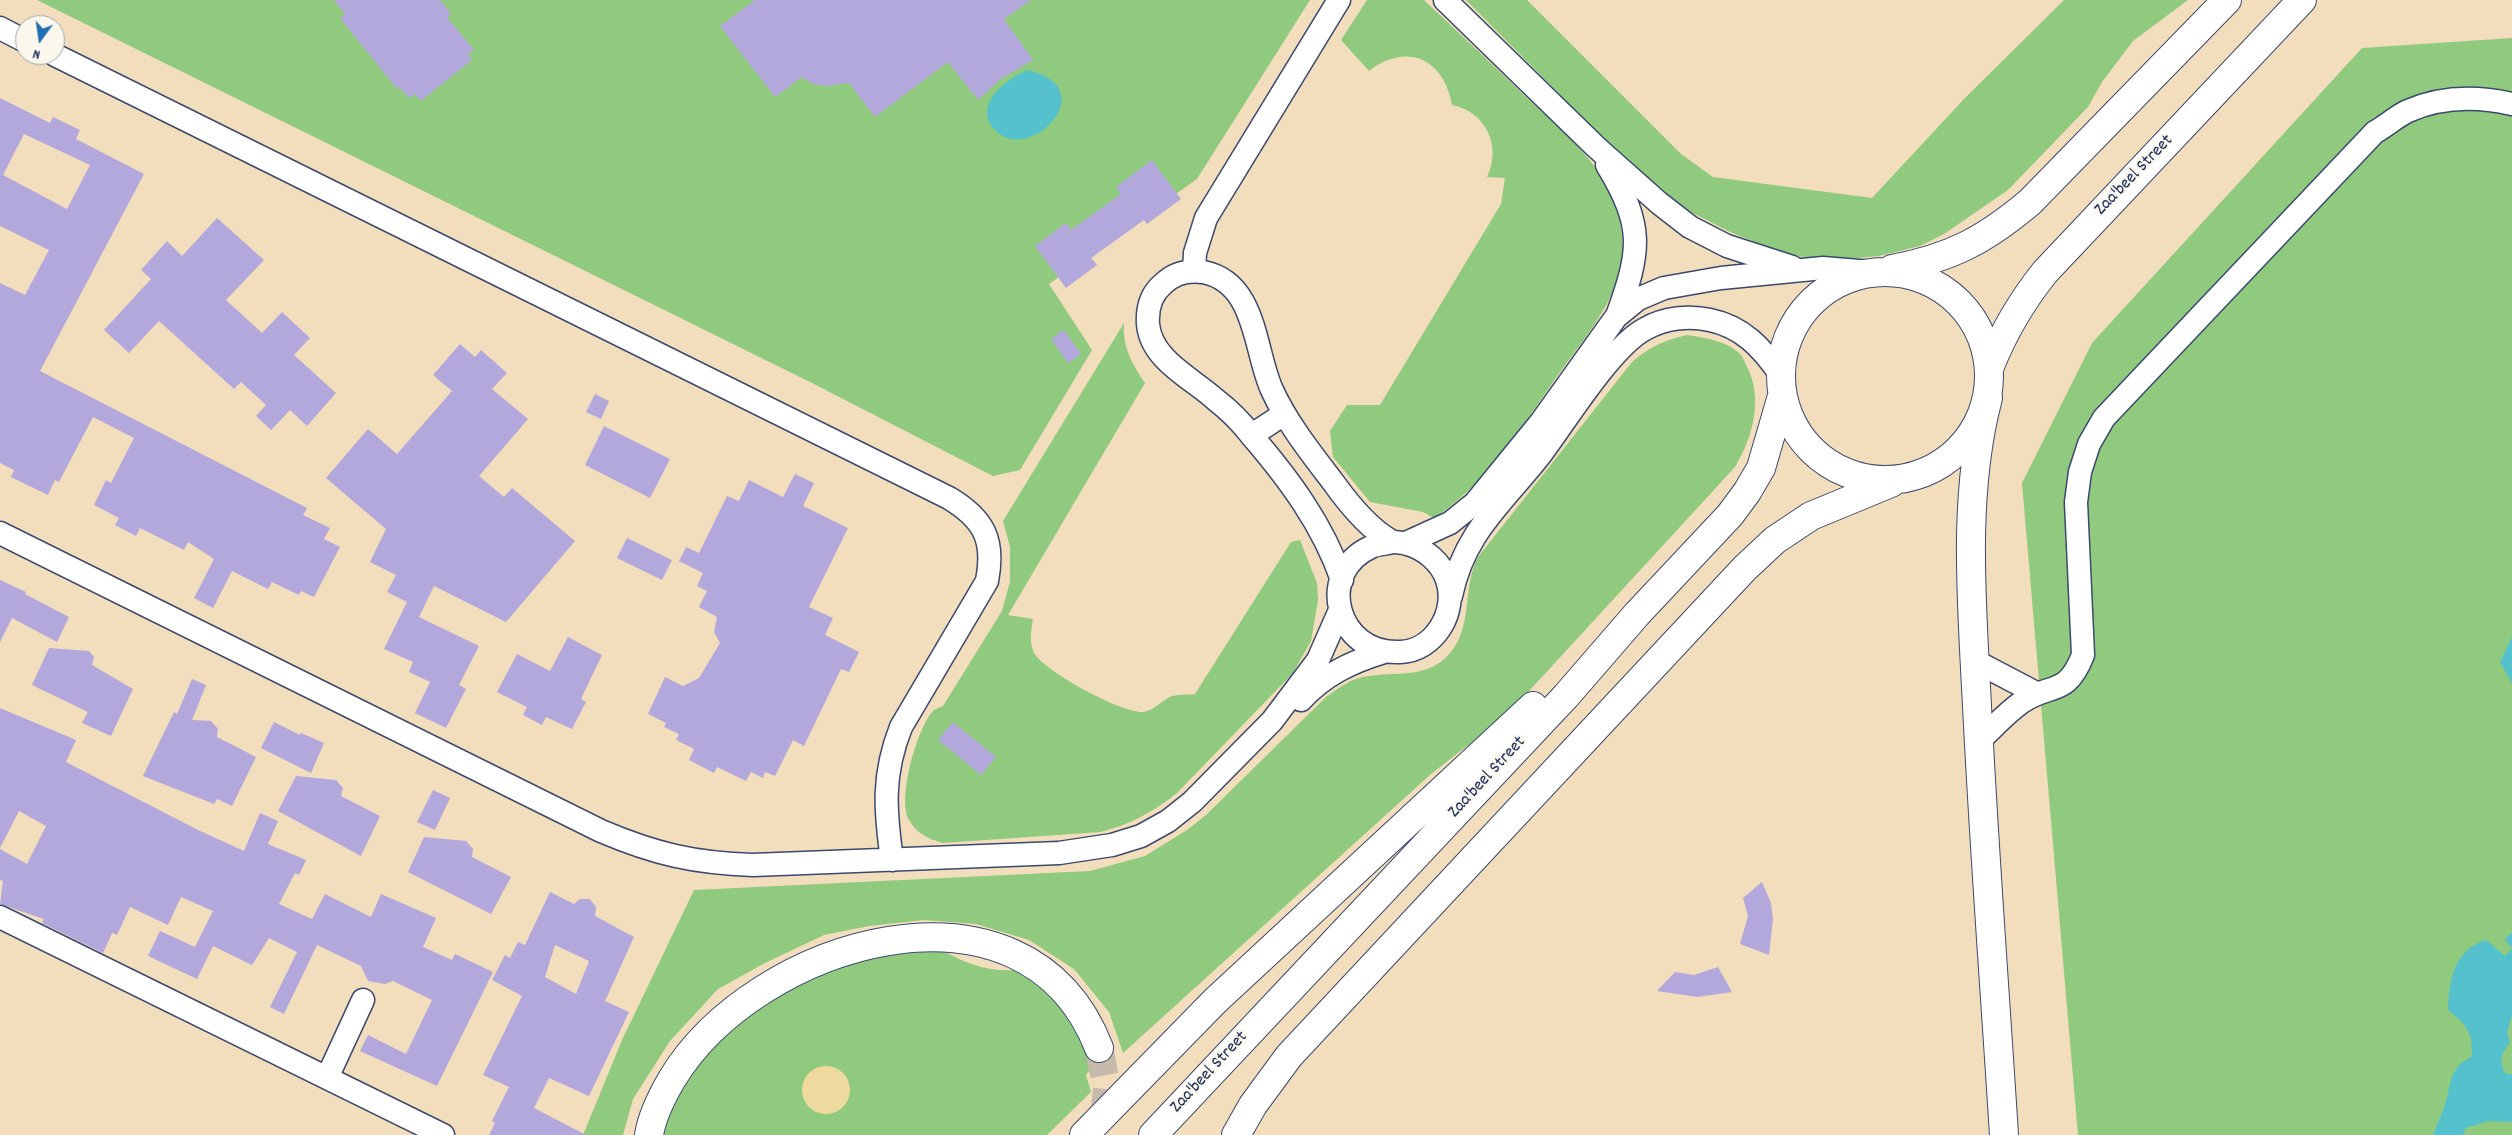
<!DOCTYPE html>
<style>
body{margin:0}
#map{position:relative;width:2512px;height:1135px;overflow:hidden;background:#f2ddbd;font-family:Dekko,sans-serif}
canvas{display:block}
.north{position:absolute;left:15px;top:15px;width:50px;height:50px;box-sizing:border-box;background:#fbf7ec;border:1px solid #a1a7b3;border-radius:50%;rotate:194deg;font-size:14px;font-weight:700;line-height:20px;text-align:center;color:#1b2f5e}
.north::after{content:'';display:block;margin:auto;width:18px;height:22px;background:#1f6fb2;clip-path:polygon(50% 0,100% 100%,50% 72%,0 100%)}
</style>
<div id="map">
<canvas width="2512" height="1135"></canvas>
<div class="north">N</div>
</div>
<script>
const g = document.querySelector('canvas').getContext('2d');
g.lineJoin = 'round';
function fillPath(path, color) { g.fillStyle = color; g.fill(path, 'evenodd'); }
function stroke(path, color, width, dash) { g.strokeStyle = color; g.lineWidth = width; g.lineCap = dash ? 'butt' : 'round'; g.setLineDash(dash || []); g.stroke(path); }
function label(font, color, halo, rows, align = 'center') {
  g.font = font + ' Dekko,sans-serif'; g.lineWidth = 4.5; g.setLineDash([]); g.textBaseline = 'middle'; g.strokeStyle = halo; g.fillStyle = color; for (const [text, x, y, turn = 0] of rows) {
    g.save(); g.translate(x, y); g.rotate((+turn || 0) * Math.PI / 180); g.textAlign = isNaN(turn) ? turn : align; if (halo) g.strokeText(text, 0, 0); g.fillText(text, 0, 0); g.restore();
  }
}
fillPath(new Path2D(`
 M 37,0 L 1310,0 L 1197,179 L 1049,284 L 1092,350 L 1020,470 L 993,476 L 812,383 Z
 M 1367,0 L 1424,0 C 1459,33 1494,66 1528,99 C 1556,124 1588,152 1607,185 C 1621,207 1627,252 1619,277 C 1606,314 1578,347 1555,379 C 1522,427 1483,487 1434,518 L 1423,512 L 1370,502 L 1333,457 L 1330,431 L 1347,405 L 1380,405 L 1501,204 L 1505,178 L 1487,177 C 1502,146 1486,112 1452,105 C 1444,58 1406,42 1369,71 L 1341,40 Z
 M 1466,0 L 1527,0 L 1681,154 L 1713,177 L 1872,198 L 1964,99 L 2064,0 L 2188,0 L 2133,41 L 2102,82 L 2088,107 L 2008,190 L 1944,234 L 1920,246 L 1879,256 L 1848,259 L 1812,259 L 1778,251 L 1730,232 L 1691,212 L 1637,172 Z
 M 2512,38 L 2512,1135 L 2078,1135 L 2022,483 L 2092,343 L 2362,48 Z
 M 1124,323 C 1122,346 1132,364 1145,383 L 1008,615 L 1033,619 C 1031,631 1029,642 1034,653 C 1044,671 1121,713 1143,712 C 1154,711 1162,700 1172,696 C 1179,694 1189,695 1195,694 L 1291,542 L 1300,540 L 1317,583 L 1318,600 L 1311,641 L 1293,673 L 1177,793 C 1153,812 1130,825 1100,832 L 943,843 C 929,839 917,834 909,820 C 897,799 917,728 933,711 C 935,709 940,707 943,706 L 1002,611 L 1010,582 L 1010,547 L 1003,521 Z
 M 1687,335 C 1705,338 1724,340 1738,352 C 1742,355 1744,360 1746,365 C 1764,397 1753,437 1735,467 L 1507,715 L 1431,774 L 1123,1053 L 1109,1012 L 1074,969 L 1029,940 L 976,924 L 924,920 L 869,926 L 824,935 L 765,963 L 718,989 L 670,1041 L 633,1099 L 623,1135 L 583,1135 L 622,1040 L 694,890 L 1090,871 L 1145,856 L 1187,830 L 1206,815 L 1326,697 C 1337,689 1349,680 1363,677 C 1395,670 1430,682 1454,648 C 1472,621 1463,585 1478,557 L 1632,362 C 1649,347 1665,340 1687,335 Z
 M 942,950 C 967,965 997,975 1026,968 L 1052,989 L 1082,1037 L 1094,1065 L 1086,1075 L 1091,1092 L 1047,1135 L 658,1135 L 667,1110 L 695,1067 L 729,1031 L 765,1003 L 802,982 L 872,957 Z`), '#90ca7e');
fillPath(new Path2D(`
 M802 1090a24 24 0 1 1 48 0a24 24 0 1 1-48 0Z`), '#eeda9e');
fillPath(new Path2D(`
 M 1028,70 C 1103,89 1034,158 1001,135 C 967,110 1003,80 1028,70 Z
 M 2512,637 L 2512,683 L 2500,662 Z
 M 2512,932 L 2512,1015 L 2507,1033 L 2510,1043 C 2501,1053 2498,1062 2506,1074 L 2512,1074 L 2512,1122 L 2488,1121 L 2466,1128 L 2463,1135 L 2433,1135 L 2445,1105 L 2452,1076 L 2459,1065 L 2472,1056 C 2473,1032 2466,1024 2448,1010 C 2449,981 2454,949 2486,940 L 2505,956 L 2512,949 L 2505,939 Z`), '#54c1cc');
fillPath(new Path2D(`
 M 334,0 L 440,0 L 451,14 L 447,17 L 474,50 L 468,54 L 472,60 L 421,101 L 415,94 L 409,98 L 399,87 L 397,89 L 340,18 L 345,14 Z
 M 755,0 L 1031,0 L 1004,19 L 1033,60 L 1002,78 L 978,100 L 948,62 L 875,117 L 849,83 L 827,86 L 813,84 L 802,77 L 775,97 L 720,26 Z
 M 0,98 L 50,123 L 53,117 L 80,130 L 76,139 L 144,174 L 40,371 L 307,508 L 303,515 L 330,528 L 324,539 L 340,547 L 314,597 L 301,591 L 299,595 L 272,582 L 268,589 L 232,571 L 213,608 L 194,598 L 214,559 L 188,542 L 184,550 L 140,528 L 136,536 L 115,525 L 119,518 L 94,505 L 106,480 L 111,483 L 134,438 L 93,417 L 59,482 L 55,480 L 48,495 L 11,477 L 14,470 L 0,463 L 0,283 L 25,295 L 49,250 L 0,226 ZM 24,134 L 90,165 L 67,209 L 3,175 Z
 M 1152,160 L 1181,199 L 1147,224 L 1144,220 L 1091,258 L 1097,265 L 1066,288 L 1035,246 L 1066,223 L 1071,230 L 1121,194 L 1116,187 Z
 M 217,218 L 264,260 L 226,300 L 262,333 L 282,312 L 310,338 L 294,355 L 336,393 L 307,426 L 290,410 L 271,430 L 256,416 L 266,405 L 241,382 L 234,389 L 159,321 L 129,353 L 104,330 L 151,279 L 141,270 L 167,241 L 182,256 Z
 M 1064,330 L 1081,354 L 1068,363 L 1051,339 Z
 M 460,344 L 475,357 L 481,350 L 507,373 L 492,389 L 528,419 L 479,476 L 504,497 L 512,488 L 575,541 L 506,622 L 434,586 L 419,617 L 479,646 L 459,685 L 466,689 L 446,728 L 415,713 L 430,682 L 409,672 L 413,662 L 384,649 L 407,602 L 387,592 L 396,575 L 370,562 L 386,529 L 326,478 L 368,429 L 397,454 L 452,391 L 433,375 Z
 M 595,394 L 609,401 L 601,419 L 586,412 Z
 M 604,426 L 670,459 L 650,498 L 585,465 Z
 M 795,474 L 814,483 L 803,506 L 848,528 L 809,607 L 833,618 L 825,635 L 859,652 L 849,672 L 841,669 L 804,746 L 793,740 L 775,776 L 765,772 L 763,778 L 751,772 L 746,781 L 717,767 L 714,773 L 689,760 L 694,749 L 676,740 L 679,734 L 664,727 L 666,723 L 648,714 L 665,677 L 683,686 L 699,678 L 720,643 L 714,632 L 717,617 L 699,607 L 707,591 L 697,586 L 703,573 L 679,561 L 686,547 L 699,553 L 727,496 L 739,501 L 749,480 L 783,497 Z
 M 627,538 L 672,560 L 662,580 L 617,558 Z
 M 0,580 L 26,592 L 25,594 L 69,617 L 57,642 L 12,618 L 0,642 Z
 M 568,637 L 602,655 L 581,699 L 586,702 L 572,729 L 546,717 L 542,725 L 523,715 L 527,707 L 497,692 L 517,654 L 550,671 Z
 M 49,648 L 89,651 L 94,657 L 92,665 L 133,689 L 111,736 L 82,723 L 88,712 L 32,685 Z
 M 192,679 L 206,685 L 192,720 L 211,721 L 218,729 L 217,737 L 256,757 L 232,806 L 217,799 L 214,804 L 143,776 L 174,712 L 177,714 Z
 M 0,708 L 76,740 L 66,762 L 198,830 L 244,851 L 260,813 L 278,821 L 268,844 L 306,860 L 299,875 L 295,873 L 279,904 L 312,919 L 325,894 L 371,917 L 381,894 L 436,918 L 423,947 L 452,960 L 455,954 L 493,972 L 437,1086 L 360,1051 L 368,1035 L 406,1054 L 432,1000 L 393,981 L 385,984 L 368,981 L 361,966 L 317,945 L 284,1014 L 270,1007 L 297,952 L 269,938 L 252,965 L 213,946 L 197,979 L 148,956 L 160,931 L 195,947 L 213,911 L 181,897 L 168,925 L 130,907 L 117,935 L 112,933 L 103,953 L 42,923 L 44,919 L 0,904 L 3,881 L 0,880 L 0,849 L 27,864 L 46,826 L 19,811 L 0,848 Z
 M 274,722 L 300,735 L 301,733 L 324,743 L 311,773 L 261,748 Z
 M 953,722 L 996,757 L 981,775 L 938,740 Z
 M 296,776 L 336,780 L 343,788 L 341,796 L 380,816 L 361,856 L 278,811 Z
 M 433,790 L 450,798 L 435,830 L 417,822 Z
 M 424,837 L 466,841 L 473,849 L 472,857 L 511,877 L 491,914 L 408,872 Z
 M 1762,882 L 1771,903 L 1773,919 L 1769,955 L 1740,944 L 1748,916 L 1743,898 Z
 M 550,892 L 574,904 L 580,899 L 590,899 L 596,907 L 595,916 L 634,937 L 605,1001 L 629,1012 L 589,1096 L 549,1078 L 534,1108 L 586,1135 L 489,1135 L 495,1123 L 492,1121 L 509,1087 L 483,1075 L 522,996 L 492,980 L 505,955 L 510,958 L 518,942 L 525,945 ZM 555,945 L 589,961 L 576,994 L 545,977 Z
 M 1718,967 L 1732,992 L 1698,997 L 1657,991 L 1675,972 L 1694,975 Z`), '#b3a8db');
stroke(new Path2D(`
 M 1099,1048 L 1107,1089 L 1103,1128`), '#c7baaa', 28, [28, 14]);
const minor = new Path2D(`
 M 1445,0 L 1596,147 L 1659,203 L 1690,227 L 1727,246 L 1792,267
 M 0,28 L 25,41
 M 55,55 L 949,498 C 984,519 995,540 987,581 L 901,727 C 882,775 885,810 892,860
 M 1607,165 C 1644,226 1641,250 1617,316
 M 1194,271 L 1195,253 L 1206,218 L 1339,0
 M 1252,435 L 1284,414
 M 0,533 L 601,831 C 655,854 694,863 753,865 L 1059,853 L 1112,845 L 1141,836 L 1168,821 L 1192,802 L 1272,721 L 1318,660 L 1340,610
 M 1406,543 L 1450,523 L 1475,503 L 1541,422 L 1616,317 L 1638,299 L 1664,288 L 1721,278 L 1823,268 L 1871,272
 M 1342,580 C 1323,525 1289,479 1251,435 C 1241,422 1229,410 1216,400 C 1192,378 1151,360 1148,324 C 1147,308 1151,294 1163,284 C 1174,273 1188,270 1203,272 C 1257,282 1254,351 1272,390 C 1287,423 1311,453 1333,482 C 1348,503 1368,528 1391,541 C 1396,543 1402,542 1407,544 C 1425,549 1441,562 1447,580 C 1458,612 1434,651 1400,652 C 1336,655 1315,572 1371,547 C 1377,544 1386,544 1393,542
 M 1451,596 C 1464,532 1503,503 1541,454 C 1566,421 1611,347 1645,329 C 1664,318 1689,315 1710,320 C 1743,327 1762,348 1780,374
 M 1975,661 L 2036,693
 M 1301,700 C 1324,675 1351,662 1384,652
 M 1979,741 C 1993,728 2006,713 2022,702 C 2051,682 2066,698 2083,655 L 2076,502 L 2080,472 L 2089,444 L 2104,418 L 2375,132 C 2386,126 2397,116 2408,111 C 2442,96 2477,96 2512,104
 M 0,917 L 443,1135
 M 327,1078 L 363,1000`);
const secondary = new Path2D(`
 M 1892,269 C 1951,258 1985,240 2030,202 L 2227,0
 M1781 376a104 104 0 1 1 208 0a104 104 0 1 1-208 0Z
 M 1990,366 C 2004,331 2021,302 2045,272 L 2302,0
 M 1474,858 L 1745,568 L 1775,540 L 1811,516 L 1891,483
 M 1084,1135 L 1215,1001 L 1533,706
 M 1153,1135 L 1566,696 L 1637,614 L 1730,515 L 1747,492 L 1761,468 L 1782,396`);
const trunk = new Path2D(`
 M 649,1135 C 652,1116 662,1096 672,1079 C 755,941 1026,859 1099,1048`);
const motorway = new Path2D(`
 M 1988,398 C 1962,496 1972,605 1977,706 C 1984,849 1995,992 2004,1135
 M 1236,1135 L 1253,1105 L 1289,1056 L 1474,858`);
stroke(minor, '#3b496c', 25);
stroke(secondary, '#3b496c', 30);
stroke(trunk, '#3b496c', 30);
stroke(motorway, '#3b496c', 30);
stroke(minor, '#fff', 22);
stroke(secondary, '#fff', 28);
stroke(trunk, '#fff', 28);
stroke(motorway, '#fff', 28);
label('18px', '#1b2f5e', '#fbf7ec', [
 ["Zaa'beel Street",2135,176,-46],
 ["Zaa'beel Street",1488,778,-47],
 ["Zaa'beel Street",1210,1073,-47]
]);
</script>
